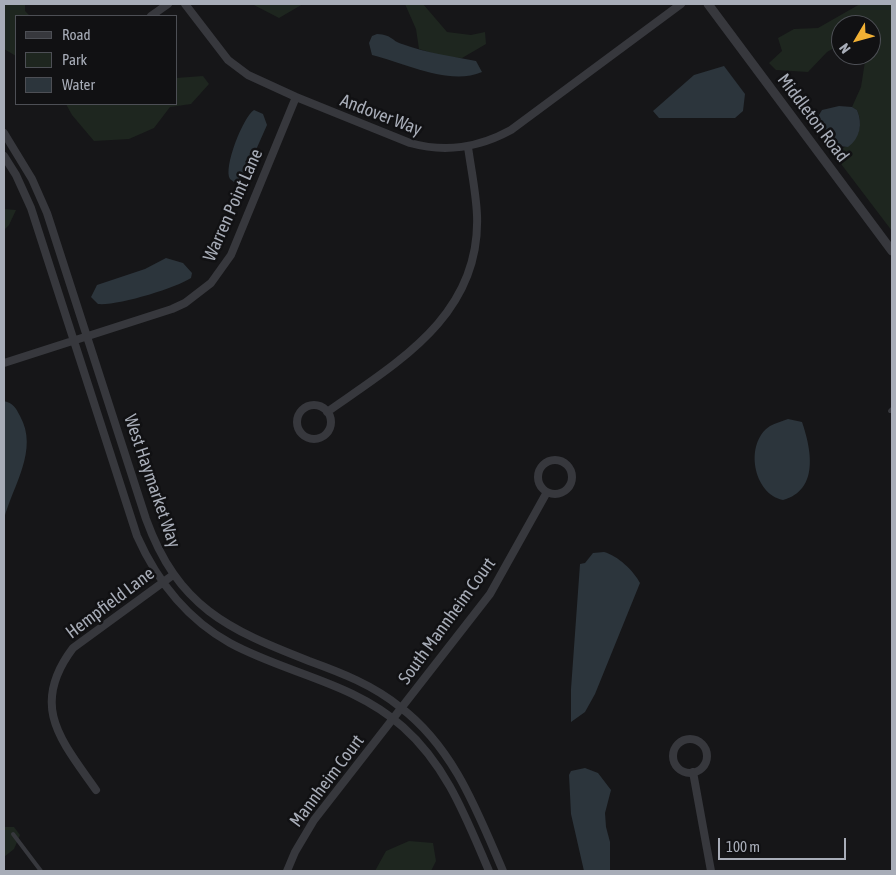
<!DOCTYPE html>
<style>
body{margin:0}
#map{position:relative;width:896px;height:875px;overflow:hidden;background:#161618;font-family:"Asap Condensed",sans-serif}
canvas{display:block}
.frame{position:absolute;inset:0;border:5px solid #a8adb8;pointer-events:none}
.legend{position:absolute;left:15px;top:15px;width:162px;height:90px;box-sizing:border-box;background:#111113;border:1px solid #4d4f55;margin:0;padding:6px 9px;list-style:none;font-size:15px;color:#a8adb8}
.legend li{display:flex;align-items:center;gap:10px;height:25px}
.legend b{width:25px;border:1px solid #4d4f55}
.north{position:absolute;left:831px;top:15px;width:50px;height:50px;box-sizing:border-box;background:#111113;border:1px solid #4d4f55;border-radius:50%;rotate:233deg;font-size:14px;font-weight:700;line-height:20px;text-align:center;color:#a8adb8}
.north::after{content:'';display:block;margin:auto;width:18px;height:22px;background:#f2b134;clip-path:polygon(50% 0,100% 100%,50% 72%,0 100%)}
.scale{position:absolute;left:718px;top:838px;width:128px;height:22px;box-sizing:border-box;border:2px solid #a8adb8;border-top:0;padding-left:6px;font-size:15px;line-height:18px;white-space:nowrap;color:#a8adb8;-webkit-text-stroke:4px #111113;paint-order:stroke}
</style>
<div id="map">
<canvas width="896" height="875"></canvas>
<div class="frame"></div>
<ul class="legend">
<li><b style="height:6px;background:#37383d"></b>Road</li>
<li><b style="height:14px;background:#1e261f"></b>Park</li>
<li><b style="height:14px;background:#2c353c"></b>Water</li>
</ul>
<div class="north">N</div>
<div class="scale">100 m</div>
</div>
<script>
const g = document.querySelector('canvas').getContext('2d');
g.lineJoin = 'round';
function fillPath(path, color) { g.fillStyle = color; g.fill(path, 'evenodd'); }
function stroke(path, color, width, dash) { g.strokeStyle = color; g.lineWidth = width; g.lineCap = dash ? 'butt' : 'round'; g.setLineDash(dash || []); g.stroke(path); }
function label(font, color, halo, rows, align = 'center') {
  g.font = font + ' "Asap Condensed",sans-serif'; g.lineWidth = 5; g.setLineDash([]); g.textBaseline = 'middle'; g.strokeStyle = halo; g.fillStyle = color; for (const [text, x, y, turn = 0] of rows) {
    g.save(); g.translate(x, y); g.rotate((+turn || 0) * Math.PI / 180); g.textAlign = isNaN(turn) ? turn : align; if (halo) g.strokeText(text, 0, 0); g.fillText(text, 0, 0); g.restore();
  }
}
fillPath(new Path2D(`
 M 4,4 L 25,4 L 25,11 L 30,16 L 16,16 L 16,56 L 4,49 Z
 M 252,4 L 303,4 L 279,18 Z
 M 405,4 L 423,4 L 447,32 L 471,35 L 485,32 L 486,44 L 462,58 L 445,57 L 419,49 L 416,29 Z
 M 860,4 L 892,4 L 892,231 L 832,152 L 839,146 L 843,148 C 858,141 864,126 857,110 L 852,107 L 861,87 L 866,55 L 871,55 L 871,25 L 841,25 L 841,44 L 827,52 L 808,72 L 776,70 L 769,63 L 782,51 L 778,38 L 794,29 L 818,28 Z
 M 203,76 L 209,84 L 191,104 L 170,107 L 154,128 L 129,139 L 94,141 L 72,115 L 66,104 L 176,104 L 176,78 Z
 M 4,209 L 16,210 L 9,225 L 4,230 Z
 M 4,827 L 14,827 L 20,835 L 14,849 L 4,857 Z
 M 409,841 L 433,843 L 436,861 L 431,871 L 375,871 L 386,851 Z`), '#1e261f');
fillPath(new Path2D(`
 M 377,34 C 393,35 390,40 402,44 C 426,53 451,56 476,61 L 482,72 C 449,86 405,63 372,55 L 369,43 L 372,36 Z
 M 724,66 L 745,94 L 743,111 L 735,118 L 659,118 L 653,111 L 694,75 Z
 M 839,106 L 852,107 L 857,110 C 863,124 860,138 848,147 L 839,146 L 828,130 L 819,129 L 816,120 L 822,110 Z
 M 254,110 L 263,114 L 267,125 L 244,177 L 234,182 L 230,179 C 223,168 243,117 254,110 Z
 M 166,258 L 183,263 L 192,273 L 191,278 C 176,288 117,306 98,304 L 91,297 L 97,285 L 145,269 Z
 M 4,401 C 13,403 16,408 20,416 C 39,450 13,485 4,519 Z
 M 788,419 L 802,422 C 811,448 820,490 783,500 C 753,494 744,443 770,426 C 775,423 783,421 788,419 Z
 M 604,552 C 618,556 633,570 640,583 L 595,694 L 585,712 L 571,722 L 571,689 L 580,564 L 585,563 L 593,553 Z
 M 585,768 L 598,773 L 611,790 L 605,813 L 606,827 L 610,842 L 610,871 L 584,871 L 571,814 L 569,775 L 571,771 Z`), '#2c353c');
stroke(new Path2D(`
 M 890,411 L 892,409
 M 13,834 L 41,871`), '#37383d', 4);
stroke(new Path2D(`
 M 185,4 L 228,60 L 248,75 L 296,97 L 410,143 C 446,153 478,148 511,130 L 681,4
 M 151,16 L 168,4
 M 4,133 L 32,179 L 47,213 L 146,519 C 178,607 227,629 309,661 C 342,673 373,685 400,707 C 454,748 477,811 503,871
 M 4,156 L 16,175 L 31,208 L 137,536 C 157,581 187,619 230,643 C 287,674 353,682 403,727 C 447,766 466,818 489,871
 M 4,363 L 172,309 L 185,303 L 211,283 L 231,255 L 296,97
 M297 422a17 17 0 1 1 34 0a17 17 0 1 1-34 0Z
 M 327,412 C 398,362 481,315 477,215 C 476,192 471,169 468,147
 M538 477a17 17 0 1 1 34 0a17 17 0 1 1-34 0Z
 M673 756a17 17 0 1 1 34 0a17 17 0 1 1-34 0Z
 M 693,772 L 711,871
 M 96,790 C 61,740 29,706 73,648 L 173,575
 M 287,871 L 295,852 L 314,820 L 490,594 L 547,492`), '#37383d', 8);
stroke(new Path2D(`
 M 708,4 L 892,251`), '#37383d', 9);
label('18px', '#a8adb8', '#111113', [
 ["Andover Way",381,115,21],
 ["Middleton Road",813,118,53],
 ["Warren Point Lane",233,205,-66],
 ["West Haymarket Way",152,481,71],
 ["Hempfield Lane",110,603,-37],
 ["South Mannheim Court",447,621,-54],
 ["Mannheim Court",327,781,-53]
]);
</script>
